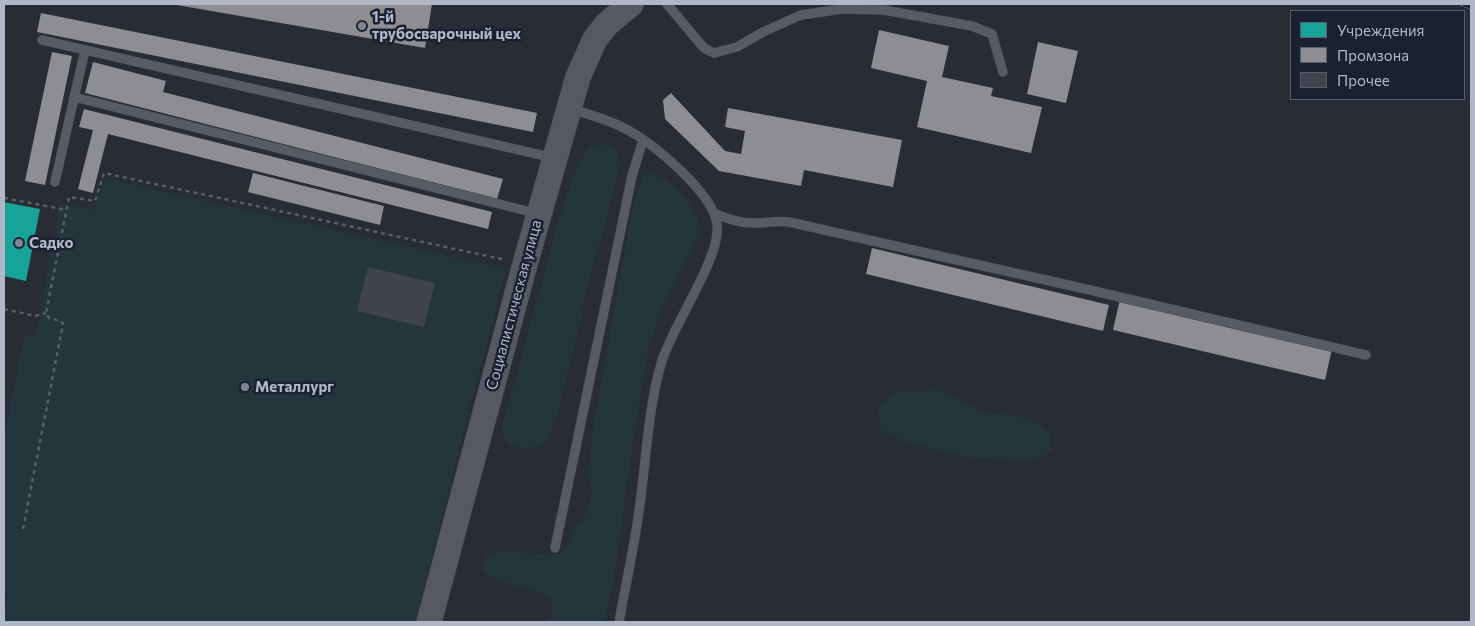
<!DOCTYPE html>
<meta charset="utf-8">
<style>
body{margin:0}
#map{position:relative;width:1475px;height:626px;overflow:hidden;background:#272c35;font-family:Commissioner,sans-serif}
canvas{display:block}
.frame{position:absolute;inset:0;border:5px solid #b0b7c7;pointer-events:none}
.legend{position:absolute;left:1290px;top:10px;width:175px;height:90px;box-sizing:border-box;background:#1a2130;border:1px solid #565d6c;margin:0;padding:6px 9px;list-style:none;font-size:15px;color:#b0b7c7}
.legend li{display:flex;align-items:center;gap:10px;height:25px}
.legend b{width:25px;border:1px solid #565d6c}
</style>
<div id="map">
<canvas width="1475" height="626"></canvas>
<div class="frame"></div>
<ul class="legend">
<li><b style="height:14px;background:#17a398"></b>Учреждения</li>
<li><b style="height:14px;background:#8d8d92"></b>Промзона</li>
<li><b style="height:14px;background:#3f434b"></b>Прочее</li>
</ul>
</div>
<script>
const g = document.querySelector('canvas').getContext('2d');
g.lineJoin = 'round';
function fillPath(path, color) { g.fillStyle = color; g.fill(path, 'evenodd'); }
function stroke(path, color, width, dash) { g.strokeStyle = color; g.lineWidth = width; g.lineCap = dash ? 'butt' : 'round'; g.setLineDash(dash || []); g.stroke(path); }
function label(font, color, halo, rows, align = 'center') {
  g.font = font + ' Commissioner,sans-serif'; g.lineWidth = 5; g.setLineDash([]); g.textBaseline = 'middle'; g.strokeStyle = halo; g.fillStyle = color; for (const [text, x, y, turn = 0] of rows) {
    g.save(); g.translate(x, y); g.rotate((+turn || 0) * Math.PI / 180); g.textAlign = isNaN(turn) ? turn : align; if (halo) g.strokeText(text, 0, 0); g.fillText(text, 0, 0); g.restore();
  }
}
fillPath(new Path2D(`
 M 605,144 C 617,148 619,156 620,168 L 594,264 L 556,419 L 548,438 L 538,447 C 520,448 508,450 501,431 L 560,214 L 578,164 L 587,150 L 595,145 Z
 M 653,173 C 676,184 700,207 700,235 L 660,313 L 649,346 L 633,442 L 614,579 L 604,622 L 548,622 L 553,605 C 550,601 547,596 543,594 C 527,584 468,583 487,555 L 503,551 L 558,555 L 564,551 L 572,533 L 587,512 L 592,494 L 588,475 L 593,429 L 633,204 L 644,174 Z
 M 104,178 L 506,269 L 415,622 L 4,622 L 4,613 L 8,593 L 4,592 L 4,437 L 24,336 L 35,337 L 60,204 L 95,209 Z
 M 939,390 L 986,413 L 1015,415 L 1033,421 L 1049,433 L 1052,451 L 1034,461 L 964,457 L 908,443 L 880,430 L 878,408 L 896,392 Z`), '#24363b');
fillPath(new Path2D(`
 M 4,202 L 40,209 L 26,281 L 4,276 Z`), '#17a398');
fillPath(new Path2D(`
 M 171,4 L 432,4 L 425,48 Z
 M 41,13 L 537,113 L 533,132 L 37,32 Z
 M 879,30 L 949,46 L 942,77 L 993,88 L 991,96 L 1042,107 L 1031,153 L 917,127 L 927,81 L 871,68 Z
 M 1038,42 L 1078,51 L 1066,103 L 1027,94 Z
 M 52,52 L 72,56 L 45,185 L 25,181 Z
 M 93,62 L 166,81 L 163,92 L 503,179 L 497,199 L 85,93 Z
 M 671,93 L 725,151 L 741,154 L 745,131 L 725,127 L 728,108 L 902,140 L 893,187 L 804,170 L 801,186 L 719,171 L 665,119 L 663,100 Z
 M 84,109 L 492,212 L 488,229 L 108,134 L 93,193 L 78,189 L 93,130 L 79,127 Z
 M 253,173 L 384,206 L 380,225 L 248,192 Z
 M 872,248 L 1109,305 L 1103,331 L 866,274 Z
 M 1120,299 L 1332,349 L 1325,380 L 1113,330 Z`), '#8d8d92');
fillPath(new Path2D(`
 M 368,267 L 435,283 L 424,327 L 357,311 Z`), '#3f434b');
const lane = new Path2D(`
 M 667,4 L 704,48 L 714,53 L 737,47 L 763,32 L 801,15 L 842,9 L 884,10 L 972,26 L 992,34 L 1003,72
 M 42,40 L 554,158
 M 74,97 L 535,213
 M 571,109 C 591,115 610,120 628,130 C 655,145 713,193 717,224 C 722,257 671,327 661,364 C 647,413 646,467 638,518 C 633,553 625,588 619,622
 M 55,182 L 85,50
 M 714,213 C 727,219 742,224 757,223 C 768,223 777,220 789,222 L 1090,290 L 1366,355
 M 555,548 L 632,176 L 643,140`);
const secondary = new Path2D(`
 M 429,622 L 525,264 L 578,77 L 595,39 L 607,24 L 631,4`);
stroke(lane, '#43474e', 10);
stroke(secondary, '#43474e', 26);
stroke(new Path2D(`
 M 4,198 L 67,210
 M 4,309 L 35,316 L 46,313
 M 23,529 L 63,324 L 61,321 L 49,318 L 46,313 L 69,197 L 95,201 L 104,173 L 506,260`), '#5a5f67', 2.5, [4, 4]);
stroke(lane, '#575b63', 9);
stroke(secondary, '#565961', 25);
const rail = new Path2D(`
 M 1463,4 L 1471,7`);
stroke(rail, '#5b5e66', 5.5);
stroke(rail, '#1a2130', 4, [11]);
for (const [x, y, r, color] of [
 [362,26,5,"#808694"],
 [19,243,5,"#808694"],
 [245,387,5,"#808694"]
]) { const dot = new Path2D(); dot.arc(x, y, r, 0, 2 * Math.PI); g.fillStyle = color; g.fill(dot); stroke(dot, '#1a2130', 2); }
label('bold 15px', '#b0b7c7', '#1a2130', [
 ["1-й",372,17],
 ["трубосварочный цех",372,34],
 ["Садко",29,243],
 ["Металлург",255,387]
], 'left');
label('15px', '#b0b7c7', '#1a2130', [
 ["Социалистическая улица",514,305,-75]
]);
</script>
